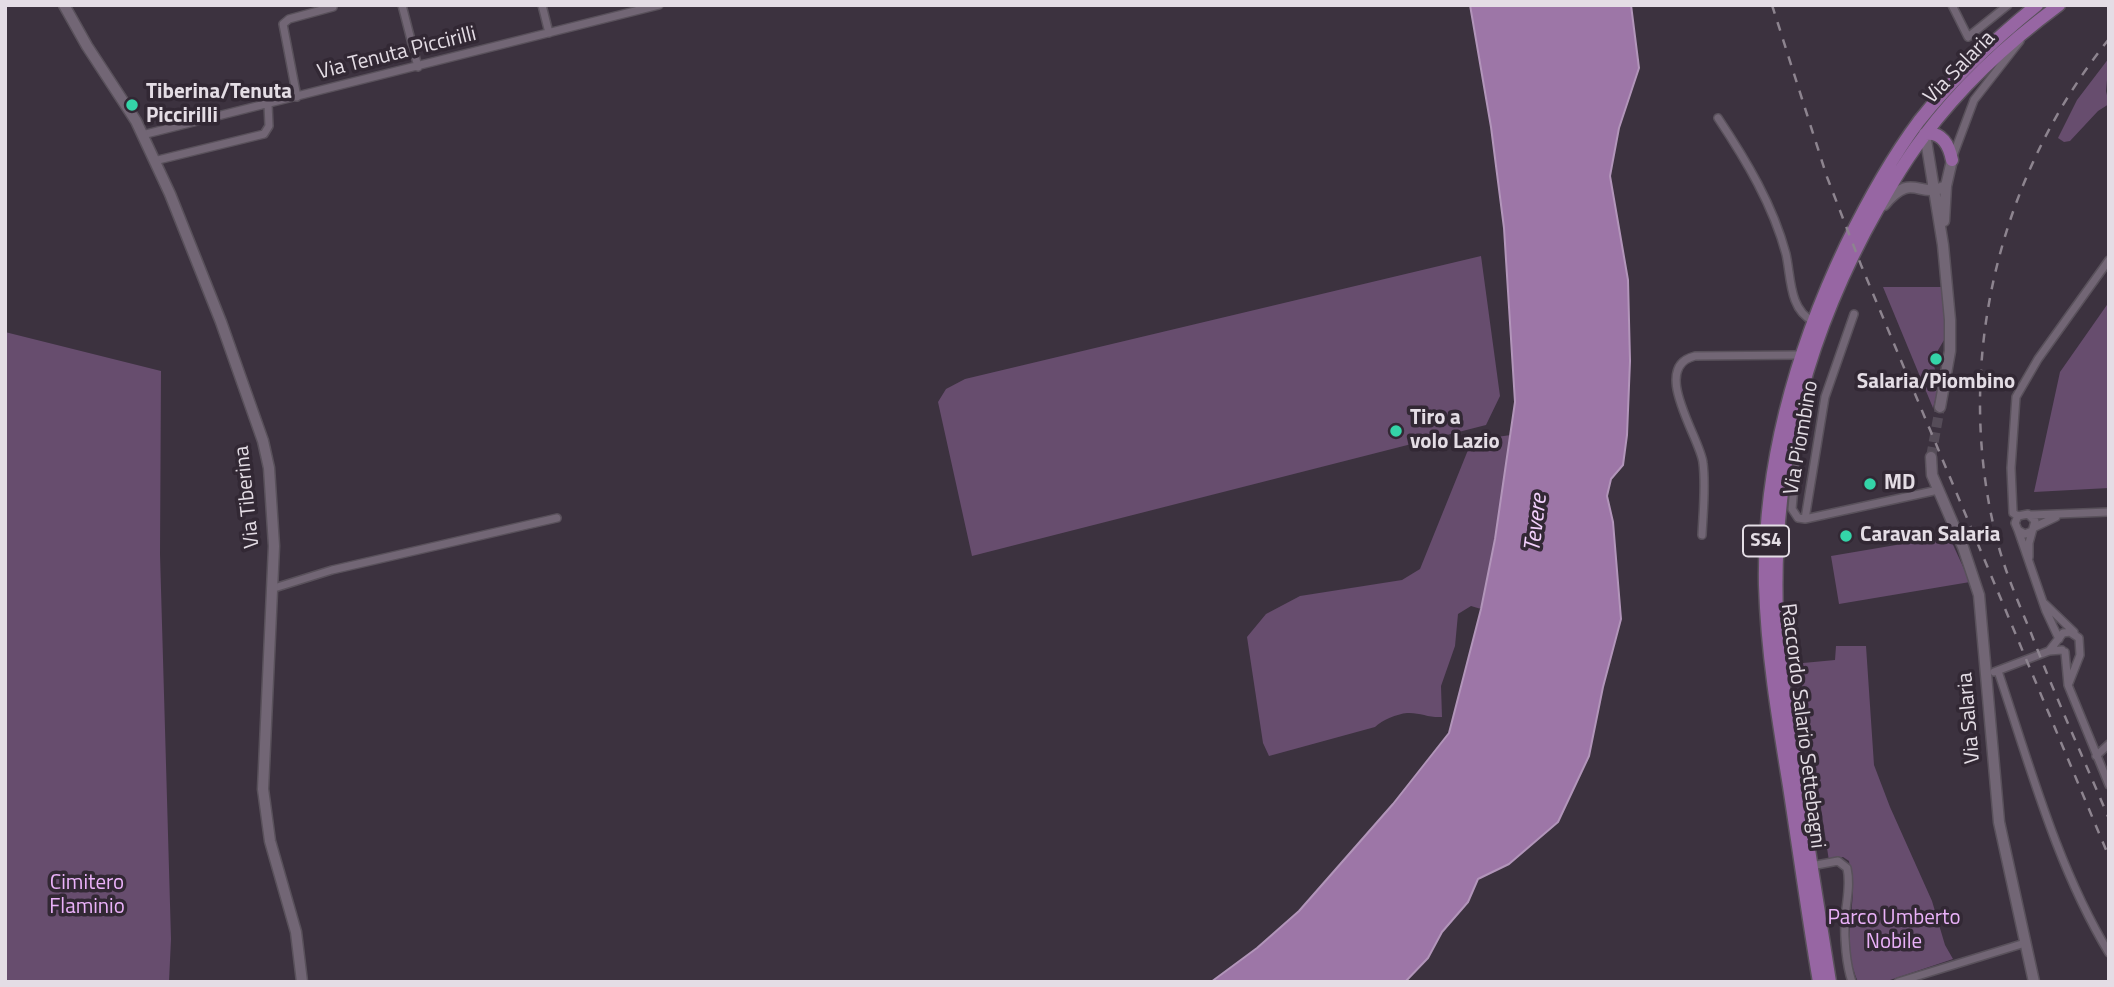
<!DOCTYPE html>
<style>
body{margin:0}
#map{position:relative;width:2114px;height:987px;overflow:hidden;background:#3c323f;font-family:"Titillium Web",sans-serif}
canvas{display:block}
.frame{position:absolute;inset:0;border:7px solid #e4dde5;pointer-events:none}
</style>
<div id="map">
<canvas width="2114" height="987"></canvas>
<div class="frame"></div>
</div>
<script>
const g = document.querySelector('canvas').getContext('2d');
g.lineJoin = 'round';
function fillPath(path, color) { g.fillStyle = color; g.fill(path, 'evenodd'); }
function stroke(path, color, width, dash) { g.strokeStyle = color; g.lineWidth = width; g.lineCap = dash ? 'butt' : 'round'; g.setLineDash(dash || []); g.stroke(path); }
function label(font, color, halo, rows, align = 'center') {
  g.font = font + ' "Titillium Web",sans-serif'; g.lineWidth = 7; g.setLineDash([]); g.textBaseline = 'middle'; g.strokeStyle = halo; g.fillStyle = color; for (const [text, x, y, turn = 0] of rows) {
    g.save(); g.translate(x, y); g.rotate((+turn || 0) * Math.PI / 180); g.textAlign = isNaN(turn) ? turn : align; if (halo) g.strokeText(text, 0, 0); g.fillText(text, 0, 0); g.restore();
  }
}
fillPath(new Path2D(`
 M 2109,58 L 2106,91 L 2109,104 L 2098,111 L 2070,141 L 2064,142 L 2058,138 L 2077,100 Z
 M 1481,256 L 1500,396 L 1486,425 L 972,556 L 938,402 L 946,389 L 965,379 Z
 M 1883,287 L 1941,287 L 1947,335 L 1934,357 L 1933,364 L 1940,382 L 1933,408 Z
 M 2109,302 L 2109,488 L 2034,492 L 2060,372 Z
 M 5,332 L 161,371 L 160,554 L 171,939 L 169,982 L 5,982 Z
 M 1511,435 L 1495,539 L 1481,609 L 1471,606 L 1458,614 L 1455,646 L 1441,686 L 1442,717 C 1429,718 1419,712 1407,713 C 1397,714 1382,720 1375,727 L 1269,756 L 1263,743 L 1247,637 L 1266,614 L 1300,596 L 1402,580 L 1420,569 L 1468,450 L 1482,439 Z
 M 1949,536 L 1970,582 L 1839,604 L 1831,556 Z
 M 1836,646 L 1866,646 L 1874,765 L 1890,807 L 1932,901 L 1945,945 L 1953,959 L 1884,982 L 1858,982 C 1843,947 1852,923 1853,889 C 1853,880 1850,870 1849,861 L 1843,857 L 1829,861 L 1802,684 L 1803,663 L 1835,660 Z`), '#674d6e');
const water = new Path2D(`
 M 1470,5 L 1631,5 L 1639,68 L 1619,128 L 1610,176 L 1628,280 L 1630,361 L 1627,435 L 1623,465 L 1611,479 L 1607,496 L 1613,522 L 1621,619 L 1603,687 L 1589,756 L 1558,822 L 1509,864 L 1478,879 L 1468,902 L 1442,932 L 1428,958 L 1405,982 L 1211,982 L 1257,948 L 1299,911 L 1393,804 L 1449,733 L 1481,609 L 1495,539 L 1515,402 L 1504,228 L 1491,127 Z`);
fillPath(water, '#9d76a7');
stroke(water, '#b295ba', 2);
stroke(new Path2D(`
 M 1931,457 L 1940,407`), '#554c58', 10, [10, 5]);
const street = new Path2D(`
 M 402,5 L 418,67
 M 542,5 L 549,33
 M 1952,5 L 1968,37 L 2008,5
 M 297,97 L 283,24 L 289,19 L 333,7
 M 1718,118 C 1746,160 1773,205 1786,254 C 1791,276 1789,310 1813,321
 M 142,135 L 659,5
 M 1953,156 L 1974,100 L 2020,41
 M 154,161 L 264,134 L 269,126 L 268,104
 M 1800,421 L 1792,509 L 1798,518 L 1805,519 L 1938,490
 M 2031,515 L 2109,512
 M 2018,516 L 2013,513 L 2011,468 L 2016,397 L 2038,359 L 2109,260
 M 1805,519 L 1825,397 L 1854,314
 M 2035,527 L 2056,517
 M 2018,530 L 2046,611 L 2059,639
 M 1702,535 C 1703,512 1706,487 1703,463 C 1701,439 1649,367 1695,356 L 1800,355
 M 2029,557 L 2029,543 L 2035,521 L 2028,514 L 2018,516 L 2015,523 L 2018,530 L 2025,534 L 2032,531
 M 271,589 L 332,570 L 557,518
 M 2045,604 L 2074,632
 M 2049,651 L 2063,633 L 2070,632 L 2079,638 L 2080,655 L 2069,683
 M 2065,652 L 2068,685 L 2109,785
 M 1998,671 C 2030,766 2057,867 2109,953
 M 1994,672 L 2049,651 L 2062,650
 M 2096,756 L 2109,744
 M 1811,866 L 1838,861 L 1847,868 C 1851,885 1846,902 1845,919 C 1844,938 1846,964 1852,982
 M 1898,982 L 2025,943`);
const secondary = new Path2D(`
 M 64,5 L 87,46 L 136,121 L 170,194 L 221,322 L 263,441 L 269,468 L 274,546 L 263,789 L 270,841 L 296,932 L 302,982
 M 1925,134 L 1943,245 L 1950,320 L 1950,351 L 1940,407
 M 1884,205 C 1913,170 1918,200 1946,186
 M 1944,221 L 1946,186 L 1952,160
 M 1931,457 L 1932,475 L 1963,547 L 1979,595 L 1999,822 L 2034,982`);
const primary = new Path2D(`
 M 1925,134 C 1942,131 1949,145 1952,160
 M 1819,982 C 1808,917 1799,851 1789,786 C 1778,719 1767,653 1765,585 C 1763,466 1795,352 1846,245 C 1867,202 1890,160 1919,121 C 1953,78 1995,39 2037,5
 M 1830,982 C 1818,909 1807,837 1796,764 C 1788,715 1779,665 1777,615 C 1772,477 1801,354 1865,232 C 1883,199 1901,166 1924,136 C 1961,86 2009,42 2059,5`);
stroke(street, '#59515b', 10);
stroke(secondary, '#59515b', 13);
stroke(primary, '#59515b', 15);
stroke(street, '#726675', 7);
stroke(secondary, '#726675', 10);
stroke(primary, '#9766a3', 12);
stroke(new Path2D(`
 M 1772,5 L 1827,177 L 1861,265 L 2109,857
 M 2109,39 C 1996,179 1952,370 1998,544 C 2006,574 2019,604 2031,633 C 2055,696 2083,757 2109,819`), '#8d848f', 2.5, [9, 9]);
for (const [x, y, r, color] of [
 [132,105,7,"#34d4a8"],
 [1936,359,7,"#34d4a8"],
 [1396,431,7,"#34d4a8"],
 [1870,484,7,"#34d4a8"],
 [1846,536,7,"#34d4a8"]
]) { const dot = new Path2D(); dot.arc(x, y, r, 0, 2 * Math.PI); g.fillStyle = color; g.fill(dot); stroke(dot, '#322834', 2.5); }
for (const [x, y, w] of [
 [1766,541,46]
]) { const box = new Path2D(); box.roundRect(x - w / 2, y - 15.5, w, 31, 5); g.fillStyle = '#322834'; g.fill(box); stroke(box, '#e4dde5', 2); }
label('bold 19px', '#e4dde5', null, [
 ["SS4",1766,541]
]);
label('21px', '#e4dde5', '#322834', [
 ["Via Tenuta Piccirilli",397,54,-14],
 ["Via Salaria",1960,68,-46],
 ["Via Piombino",1802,438,-80],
 ["Via Tiberina",248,497,-96],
 ["Via Salaria",1970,718,-95],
 ["Raccordo Salario Settebagni",1802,726,83]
]);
label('bold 21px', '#e4dde5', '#322834', [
 ["Tiberina/Tenuta",146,93],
 ["Piccirilli",146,117],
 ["Salaria/Piombino",1936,383,"center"],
 ["Tiro a",1410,419],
 ["volo Lazio",1410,443],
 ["MD",1884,484],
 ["Caravan Salaria",1860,536]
], 'left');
label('21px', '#ebb2fa', '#322834', [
 ["Cimitero",87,884],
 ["Flaminio",87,908],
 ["Parco Umberto",1894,919],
 ["Nobile",1894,943]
]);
label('italic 23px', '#f3d1fd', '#322834', [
 ["Tevere",1537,523,-83]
]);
</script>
